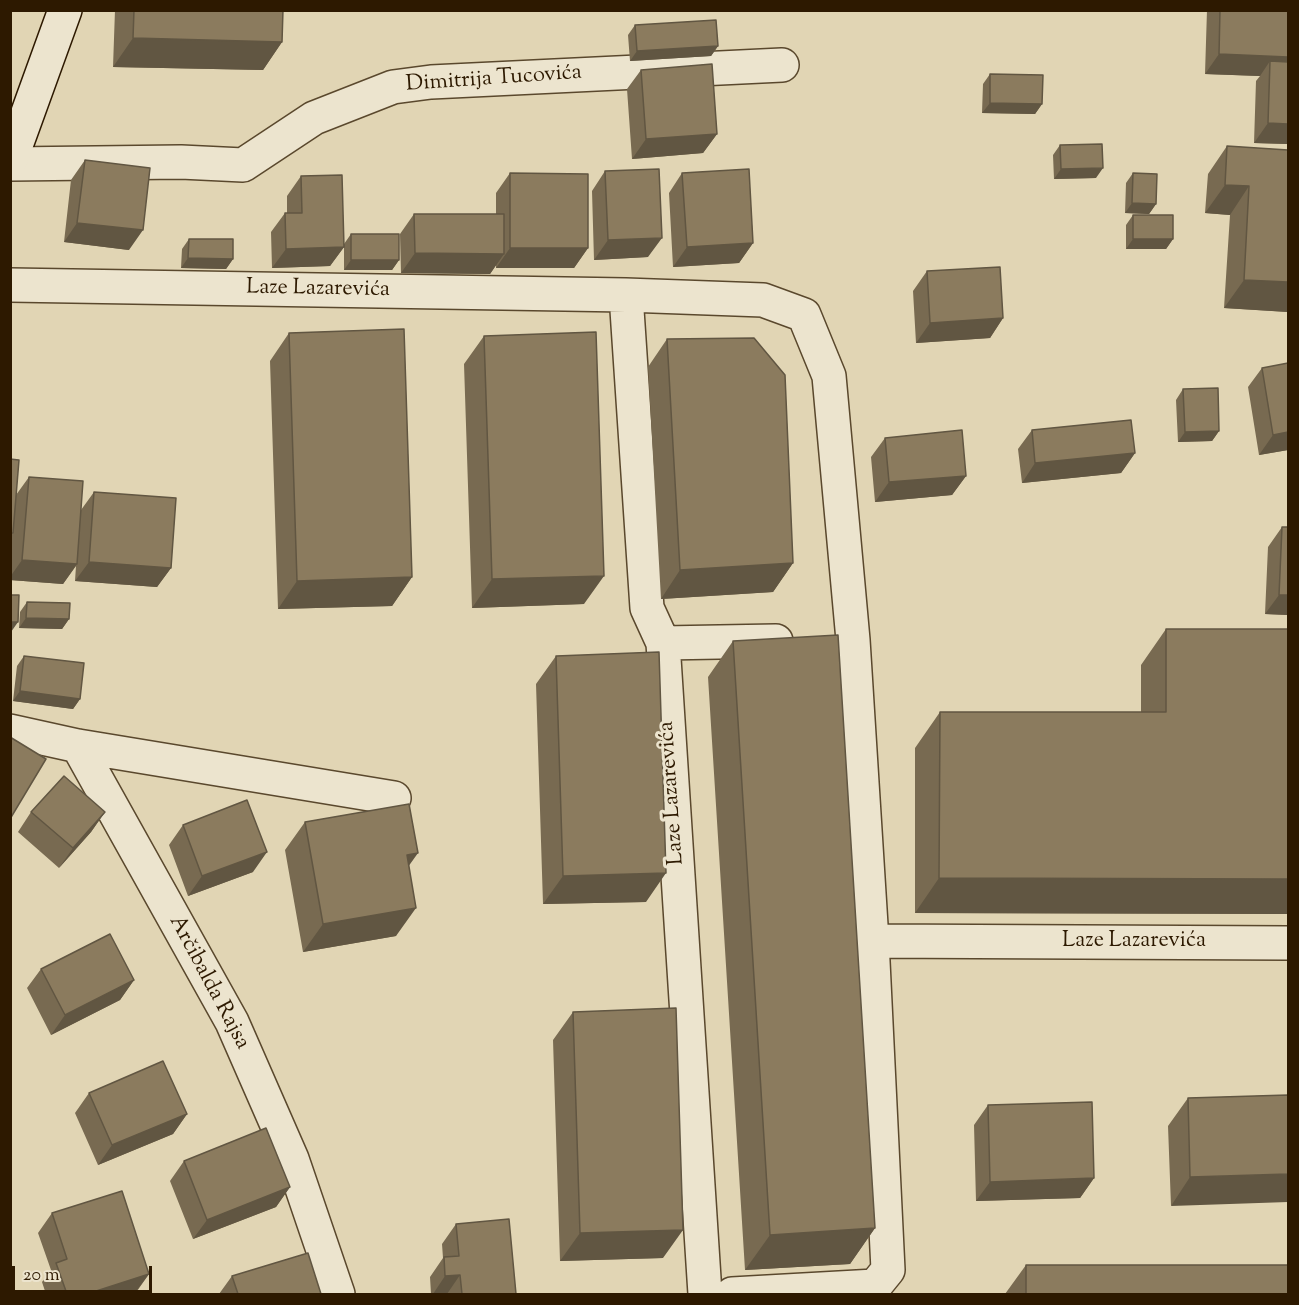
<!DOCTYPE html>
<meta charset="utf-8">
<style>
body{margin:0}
#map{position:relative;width:1299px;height:1305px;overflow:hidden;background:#e1d5b4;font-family:"Sorts Mill Goudy",serif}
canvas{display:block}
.frame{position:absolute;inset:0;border:12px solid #2d1900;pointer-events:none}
.scale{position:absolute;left:12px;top:1266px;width:140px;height:27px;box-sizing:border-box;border:3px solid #2d1900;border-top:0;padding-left:8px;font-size:18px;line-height:21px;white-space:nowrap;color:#2d1900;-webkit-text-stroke:4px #ece4ce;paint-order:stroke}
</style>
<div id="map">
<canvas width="1299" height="1305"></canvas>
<div class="frame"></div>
<div class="scale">20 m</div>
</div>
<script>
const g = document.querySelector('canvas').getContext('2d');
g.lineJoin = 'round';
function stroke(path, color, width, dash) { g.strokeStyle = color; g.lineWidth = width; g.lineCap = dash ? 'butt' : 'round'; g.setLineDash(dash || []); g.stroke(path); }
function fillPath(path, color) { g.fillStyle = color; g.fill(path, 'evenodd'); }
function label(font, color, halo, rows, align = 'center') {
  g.font = font + ' "Sorts Mill Goudy",serif'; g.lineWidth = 6; g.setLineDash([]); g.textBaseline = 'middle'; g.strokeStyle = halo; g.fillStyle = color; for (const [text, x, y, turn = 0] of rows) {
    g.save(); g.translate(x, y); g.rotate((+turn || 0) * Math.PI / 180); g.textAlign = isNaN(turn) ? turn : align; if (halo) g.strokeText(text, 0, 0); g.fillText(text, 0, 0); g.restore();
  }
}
const minor = new Path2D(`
 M 10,164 L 181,162 L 243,165 L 314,118 L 393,87 L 431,82 L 782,65
 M 10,285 L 626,295 L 763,300 L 804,315 L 829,376 L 853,640 L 872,941 L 888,1270 L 875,1286 L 874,1294
 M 626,295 L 647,608 L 663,643 L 705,1294
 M 663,643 L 776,641
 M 10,731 L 78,746 L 394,798
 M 78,746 L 232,1022 L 292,1159 L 338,1294
 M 872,941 L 1288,943
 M 732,1294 L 875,1286`);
const secondary = new Path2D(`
 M 10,162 L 65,10`);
stroke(minor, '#5a482d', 36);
stroke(secondary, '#2d1900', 36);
stroke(minor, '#ece4ce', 33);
stroke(secondary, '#ece4ce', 33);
fillPath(new Path2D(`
 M 115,10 L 283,10 L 282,42 L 263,70 L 113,67 Z
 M 1207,10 L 1288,10 L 1288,144 L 1254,143 L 1256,81 L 1260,76 L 1205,74 Z
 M 635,25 L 718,46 L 711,56 L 630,61 L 628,35 Z
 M 641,70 L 717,134 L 703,153 L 632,159 L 627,89 Z
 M 990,74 L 1042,104 L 1035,114 L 982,113 L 983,84 Z
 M 1060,145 L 1096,178 L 1054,179 L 1053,155 Z
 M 1227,146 L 1288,150 L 1288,312 L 1224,308 L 1230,215 L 1205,213 L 1208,174 Z
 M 85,160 L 129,250 L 64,242 L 71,180 Z
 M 605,171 L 648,257 L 594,260 L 592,191 Z
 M 510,173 L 588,248 L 574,268 L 496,268 L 496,265 L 490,274 L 401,273 L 400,234 L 414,214 L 496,214 L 496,193 Z
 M 682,173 L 753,243 L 739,263 L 673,267 L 669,193 Z
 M 1133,173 L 1156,204 L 1149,214 L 1125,213 L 1126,183 Z
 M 301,176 L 344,244 L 351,234 L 399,260 L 392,270 L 344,270 L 344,247 L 330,266 L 272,268 L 271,232 L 285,213 L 287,213 L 287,196 Z
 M 1133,215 L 1173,239 L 1166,249 L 1126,249 L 1126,225 Z
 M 189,239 L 233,259 L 226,269 L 181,268 L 182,249 Z
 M 927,271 L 1003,318 L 990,338 L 916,343 L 913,291 Z
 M 289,333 L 412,577 L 392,606 L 278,609 L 270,361 Z
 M 484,336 L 584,604 L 472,608 L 464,364 Z
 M 667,339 L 793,563 L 773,592 L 661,599 L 648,367 Z
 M 1262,368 L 1288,450 L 1259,455 L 1248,387 Z
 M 1183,389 L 1219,431 L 1212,441 L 1178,442 L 1176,400 Z
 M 1032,430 L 1135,453 L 1121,473 L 1022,483 L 1018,449 Z
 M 885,438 L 966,476 L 952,495 L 875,502 L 871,457 Z
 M 29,477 L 81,510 L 94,492 L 171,568 L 157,587 L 75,581 L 76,566 L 63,584 L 10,580 L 10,554 L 12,534 L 10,537 L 16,495 Z
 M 1282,527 L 1288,527 L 1288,615 L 1265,614 L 1268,547 Z
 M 27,602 L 69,619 L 62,629 L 19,628 L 20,612 Z
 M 1166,629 L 1288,629 L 1288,914 L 915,913 L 915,748 L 940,712 L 1141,712 L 1141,665 Z
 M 733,641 L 875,1228 L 850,1264 L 745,1270 L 708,677 Z
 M 24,656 L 80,699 L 73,709 L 13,701 L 17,666 Z
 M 556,656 L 646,902 L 543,904 L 536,684 Z
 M 31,812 L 105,812 L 91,832 L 59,868 L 18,832 Z
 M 305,822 L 409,866 L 396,936 L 303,952 L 285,850 Z
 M 183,825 L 253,872 L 188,896 L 169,845 Z
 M 41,969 L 134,980 L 120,1000 L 51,1035 L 27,988 Z
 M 573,1012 L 663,1258 L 560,1261 L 553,1040 Z
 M 89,1093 L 187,1114 L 173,1134 L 98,1165 L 75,1113 Z
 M 1288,1095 L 1171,1206 L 1168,1126 L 1188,1098 Z
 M 988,1105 L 1094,1178 L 1080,1198 L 976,1201 L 974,1125 Z
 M 184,1161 L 290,1187 L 276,1207 L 193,1239 L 170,1181 Z
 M 52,1213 L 149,1274 L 135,1294 L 46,1294 L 42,1282 L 51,1270 L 38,1233 Z
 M 456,1224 L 516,1294 L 431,1294 L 430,1277 L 443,1258 L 442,1244 Z
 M 1026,1265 L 1288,1294 L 1005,1294 Z
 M 232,1276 L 321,1294 L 219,1294 Z`), '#786a51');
fillPath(new Path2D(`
 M 133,38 L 282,42 L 263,70 L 113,67 Z
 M 718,46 L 711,56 L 630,61 L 637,51 Z
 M 1219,54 L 1288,57 L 1288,77 L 1270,61 L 1260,76 L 1205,74 Z
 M 990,103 L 1042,104 L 1035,114 L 982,113 Z
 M 1268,123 L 1288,124 L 1288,144 L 1254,143 Z
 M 717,134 L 703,153 L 632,159 L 646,139 Z
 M 1103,168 L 1096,178 L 1054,179 L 1061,169 Z
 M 1225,185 L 1249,186 L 1230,215 L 1205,213 Z
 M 1132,203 L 1156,204 L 1149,214 L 1125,213 Z
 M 77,223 L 143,230 L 129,250 L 64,242 Z
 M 662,238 L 648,257 L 594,260 L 608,240 Z
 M 1133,239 L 1173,239 L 1166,249 L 1126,249 Z
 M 753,243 L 739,263 L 673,267 L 687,247 Z
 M 344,247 L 330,266 L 272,268 L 286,249 Z
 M 510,248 L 588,248 L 574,268 L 496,268 Z
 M 415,253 L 504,254 L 490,274 L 401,273 Z
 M 188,258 L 233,259 L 226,269 L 181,268 Z
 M 351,260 L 399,260 L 392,270 L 344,270 Z
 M 1244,280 L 1288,282 L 1288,312 L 1224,308 Z
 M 1003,318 L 990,338 L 916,343 L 930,323 Z
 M 1219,431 L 1212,441 L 1178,442 L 1185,432 Z
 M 1288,432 L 1288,450 L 1259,455 L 1273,435 Z
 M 1135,453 L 1121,473 L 1022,483 L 1035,463 Z
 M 966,476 L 952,495 L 875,502 L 889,482 Z
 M 22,560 L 77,564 L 63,584 L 10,580 L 10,577 Z
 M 89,562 L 171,568 L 157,587 L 75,581 Z
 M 793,563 L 773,592 L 661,599 L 680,570 Z
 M 604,576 L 584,604 L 472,608 L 492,579 Z
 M 412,577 L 392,606 L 278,609 L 297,581 Z
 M 1279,595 L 1288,595 L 1288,615 L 1265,614 Z
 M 26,618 L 69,619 L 62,629 L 19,628 Z
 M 10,622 L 18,622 L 11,632 L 10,632 Z
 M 20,691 L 80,699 L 73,709 L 13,701 Z
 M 105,812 L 91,832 L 59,868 L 73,848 Z
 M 267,852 L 253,872 L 188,896 L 202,876 Z
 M 418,853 L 398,881 L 407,855 Z
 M 666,873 L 646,902 L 543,904 L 563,876 Z
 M 939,878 L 1288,879 L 1288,914 L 915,913 Z
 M 416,908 L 396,936 L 303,952 L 323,924 Z
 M 134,980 L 120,1000 L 51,1035 L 65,1015 Z
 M 187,1114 L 173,1134 L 98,1165 L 112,1145 Z
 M 1288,1174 L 1288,1202 L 1171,1206 L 1190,1177 Z
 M 1094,1178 L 1080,1198 L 976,1201 L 990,1182 Z
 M 290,1187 L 276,1207 L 193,1239 L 207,1220 Z
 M 875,1228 L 850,1264 L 745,1270 L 770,1235 Z
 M 683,1230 L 663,1258 L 560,1261 L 580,1233 Z
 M 149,1274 L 134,1294 L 87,1294 Z
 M 460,1275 L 447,1294 L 433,1294 L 445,1276 Z`), '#615642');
const building = new Path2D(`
 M 134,10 L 283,10 L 282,42 L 133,38 Z
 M 1220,10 L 1288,10 L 1288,57 L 1219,54 Z
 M 716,20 L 718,46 L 637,51 L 635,25 Z
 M 1270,61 L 1288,62 L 1288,124 L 1268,123 Z
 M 712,64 L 717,134 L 646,139 L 641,70 Z
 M 990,74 L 1043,75 L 1042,104 L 990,103 Z
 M 1102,144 L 1103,168 L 1061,169 L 1060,145 Z
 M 1227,146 L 1288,150 L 1288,282 L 1244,280 L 1249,186 L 1225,185 Z
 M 85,160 L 150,168 L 143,230 L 77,223 Z
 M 659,169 L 662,238 L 608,240 L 605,171 Z
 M 749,169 L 753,243 L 687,247 L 682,173 Z
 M 510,173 L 588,174 L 588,248 L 510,248 Z
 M 1133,173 L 1157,174 L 1156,204 L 1132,203 Z
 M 342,175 L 344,247 L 286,249 L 285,213 L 302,213 L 301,176 Z
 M 414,214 L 504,214 L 504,254 L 415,253 Z
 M 1133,215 L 1173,215 L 1173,239 L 1133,239 Z
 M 351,234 L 399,234 L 399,260 L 351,260 Z
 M 189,239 L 233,239 L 233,259 L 188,258 Z
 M 1000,267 L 1003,318 L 930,323 L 927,271 Z
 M 404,329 L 412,577 L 297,581 L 289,333 Z
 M 596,332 L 604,576 L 492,579 L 484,336 Z
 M 754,338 L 785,375 L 793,563 L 680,570 L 667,339 Z
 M 1288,363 L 1288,432 L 1273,435 L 1262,368 Z
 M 1218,388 L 1219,431 L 1185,432 L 1183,389 Z
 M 1131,420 L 1135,453 L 1035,463 L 1032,430 Z
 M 962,430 L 966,476 L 889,482 L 885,438 Z
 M 10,459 L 19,460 L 13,533 L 10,533 Z
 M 29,477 L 83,481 L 77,564 L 22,560 Z
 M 94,492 L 176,498 L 171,568 L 89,562 Z
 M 1282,527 L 1288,527 L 1288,595 L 1279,595 Z
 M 10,595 L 19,595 L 18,622 L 10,622 Z
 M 27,602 L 70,603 L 69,619 L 26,618 Z
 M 1166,629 L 1288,629 L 1288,879 L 939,878 L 940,712 L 1166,712 Z
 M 838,635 L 875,1228 L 770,1235 L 733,641 Z
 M 659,652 L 666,873 L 563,876 L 556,656 Z
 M 24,656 L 84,663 L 80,699 L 20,691 Z
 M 10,737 L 46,759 L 10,819 Z
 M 64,776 L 105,812 L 73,848 L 31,812 Z
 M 247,800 L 267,852 L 202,876 L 183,825 Z
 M 409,804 L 418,853 L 407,855 L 416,908 L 323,924 L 305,822 Z
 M 110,934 L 134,980 L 65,1015 L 41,969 Z
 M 676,1008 L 683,1230 L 580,1233 L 573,1012 Z
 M 163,1061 L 187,1114 L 112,1145 L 89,1093 Z
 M 1288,1095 L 1288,1174 L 1190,1177 L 1188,1098 Z
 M 1092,1102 L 1094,1178 L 990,1182 L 988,1105 Z
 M 266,1128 L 290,1187 L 207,1220 L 184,1161 Z
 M 122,1191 L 149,1274 L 87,1294 L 67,1294 L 56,1263 L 67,1259 L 52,1213 Z
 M 509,1219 L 516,1294 L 462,1294 L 460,1275 L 445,1276 L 444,1257 L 459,1256 L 456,1224 Z
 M 308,1253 L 321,1294 L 238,1294 L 232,1276 Z
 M 1026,1265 L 1288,1265 L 1288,1294 L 1026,1294 Z`);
fillPath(building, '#8b7b5e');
stroke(building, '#615642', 1.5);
label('22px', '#2d1900', '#ece4ce', [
 ["Dimitrija Tucovića",494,80,-4],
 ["Laze Lazarevića",318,290,1],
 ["Laze Lazarevića",673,793,-94],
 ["Laze Lazarevića",1134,942],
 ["Arčibalda Rajsa",208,983,62]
]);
</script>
